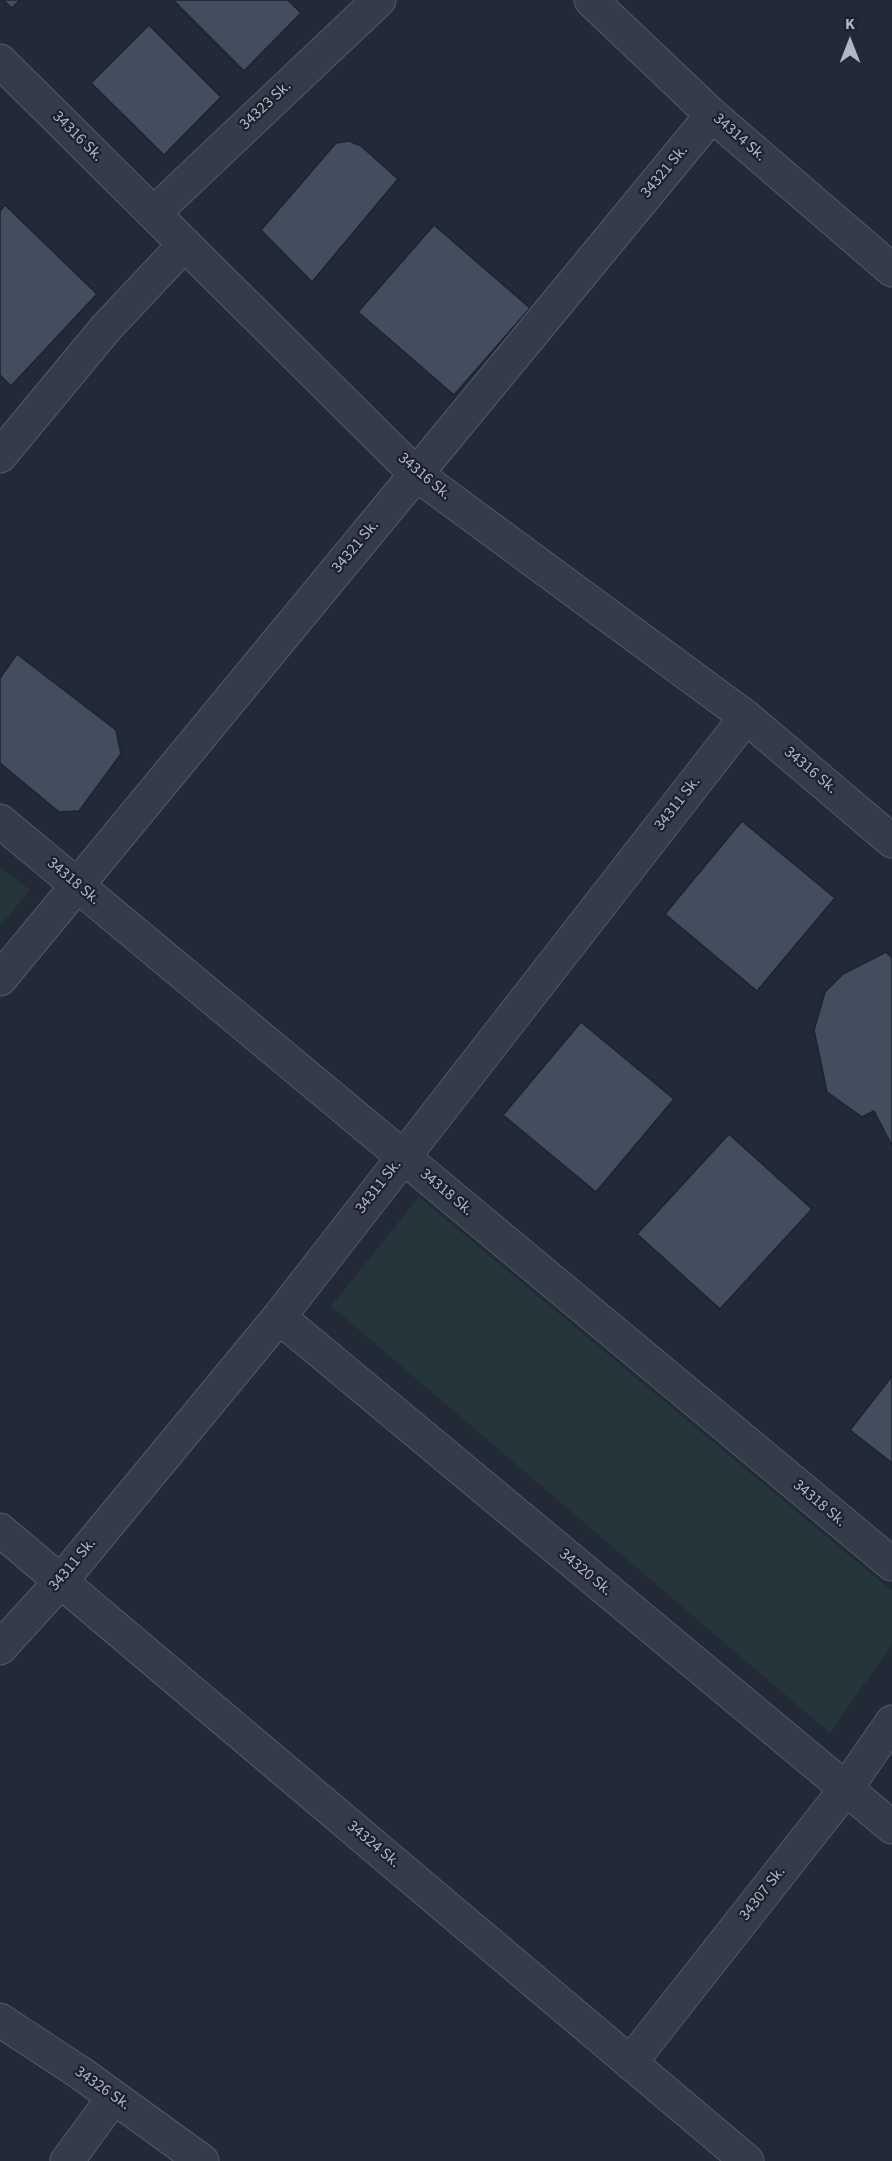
<!DOCTYPE html>
<style>
body{margin:0}
#map{position:relative;width:892px;height:2161px;overflow:hidden;background:#222a38;font-family:"Source Sans 3",sans-serif}
canvas{display:block}
.north{position:absolute;left:820px;top:12px;width:60px;height:60px;-webkit-text-stroke:4px #1b212d;paint-order:stroke;rotate:0deg;font-size:16px;font-weight:700;line-height:24px;text-align:center;color:#b0b7c5}
.north::after{content:'';display:block;margin:auto;width:21px;height:27px;background:#b0b7c5;clip-path:polygon(50% 0,100% 100%,50% 72%,0 100%)}
</style>
<div id="map">
<canvas width="892" height="2161"></canvas>
<div class="north">K</div>
</div>
<script>
const g = document.querySelector('canvas').getContext('2d');
g.lineJoin = 'round';
function fillPath(path, color) { g.fillStyle = color; g.fill(path, 'evenodd'); }
function stroke(path, color, width, dash) { g.strokeStyle = color; g.lineWidth = width; g.lineCap = dash ? 'butt' : 'round'; g.setLineDash(dash || []); g.stroke(path); }
function label(font, color, halo, rows, align = 'center') {
  g.font = font + ' "Source Sans 3",sans-serif'; g.lineWidth = 4.5; g.setLineDash([]); g.textBaseline = 'middle'; g.strokeStyle = halo; g.fillStyle = color; for (const [text, x, y, turn = 0] of rows) {
    g.save(); g.translate(x, y); g.rotate((+turn || 0) * Math.PI / 180); g.textAlign = isNaN(turn) ? turn : align; if (halo) g.strokeText(text, 0, 0); g.fillText(text, 0, 0); g.restore();
  }
}
fillPath(new Path2D(`
 M 0,867 L 30,890 L 0,926 Z
 M 419,1197 L 892,1591 L 892,1644 L 830,1733 L 331,1306 Z`), '#243639');
const building = new Path2D(`
 M 3,0 L 20,0 L 12,8 Z
 M 173,0 L 288,0 L 301,13 L 244,71 Z
 M 149,25 L 221,97 L 164,155 L 91,83 Z
 M 349,141 L 361,146 L 398,179 L 312,282 L 261,230 L 336,143 Z
 M 5,205 L 97,294 L 11,386 L 0,375 L 0,211 Z
 M 434,225 L 530,308 L 454,395 L 358,312 Z
 M 17,654 L 116,730 L 121,754 L 79,811 L 59,812 L 0,763 L 0,678 Z
 M 742,821 L 835,898 L 757,991 L 665,914 Z
 M 886,952 L 892,958 L 892,1146 L 874,1111 L 862,1117 L 827,1092 L 814,1030 L 825,992 L 843,974 Z
 M 581,1022 L 674,1099 L 596,1192 L 503,1115 Z
 M 729,1134 L 812,1209 L 720,1309 L 637,1234 Z
 M 892,1376 L 892,1463 L 850,1430 Z`);
fillPath(building, '#434d5d');
stroke(building, '#1d2330', 1.5);
const minor = new Path2D(`
 M 591,0 L 712,115 L 892,270
 M 0,61 L 416,474 L 746,717 L 892,841
 M 154,213 L 379,0
 M 0,456 L 106,328 L 185,244
 M 0,821 L 892,1564
 M 0,979 L 712,115
 M 279,1317 L 892,1827
 M 0,1530 L 747,2161
 M 0,1648 L 61,1581 L 279,1317 L 746,717
 M 0,2020 L 82,2074 L 202,2161
 M 630,2063 L 845,1790 L 892,1722
 M 67,2161 L 114,2097`);
stroke(minor, '#535a67', 35);
stroke(minor, '#353c49', 33);
label('16px', '#b0b7c5', '#1b212d', [
 ["34323 Sk.",266,106,-43],
 ["34316 Sk.",77,137,45],
 ["34314 Sk.",739,138,41],
 ["34321 Sk.",665,172,-50],
 ["34316 Sk.",424,477,40],
 ["34321 Sk.",356,547,-50],
 ["34316 Sk.",810,771,40],
 ["34311 Sk.",678,804,-52],
 ["34318 Sk.",73,882,40],
 ["34311 Sk.",379,1187,-52],
 ["34318 Sk.",446,1193,40],
 ["34318 Sk.",819,1504,40],
 ["34311 Sk.",73,1565,-50],
 ["34320 Sk.",585,1573,40],
 ["34324 Sk.",373,1845,40],
 ["34307 Sk.",763,1894,-52],
 ["34326 Sk.",102,2089,35]
]);
</script>
